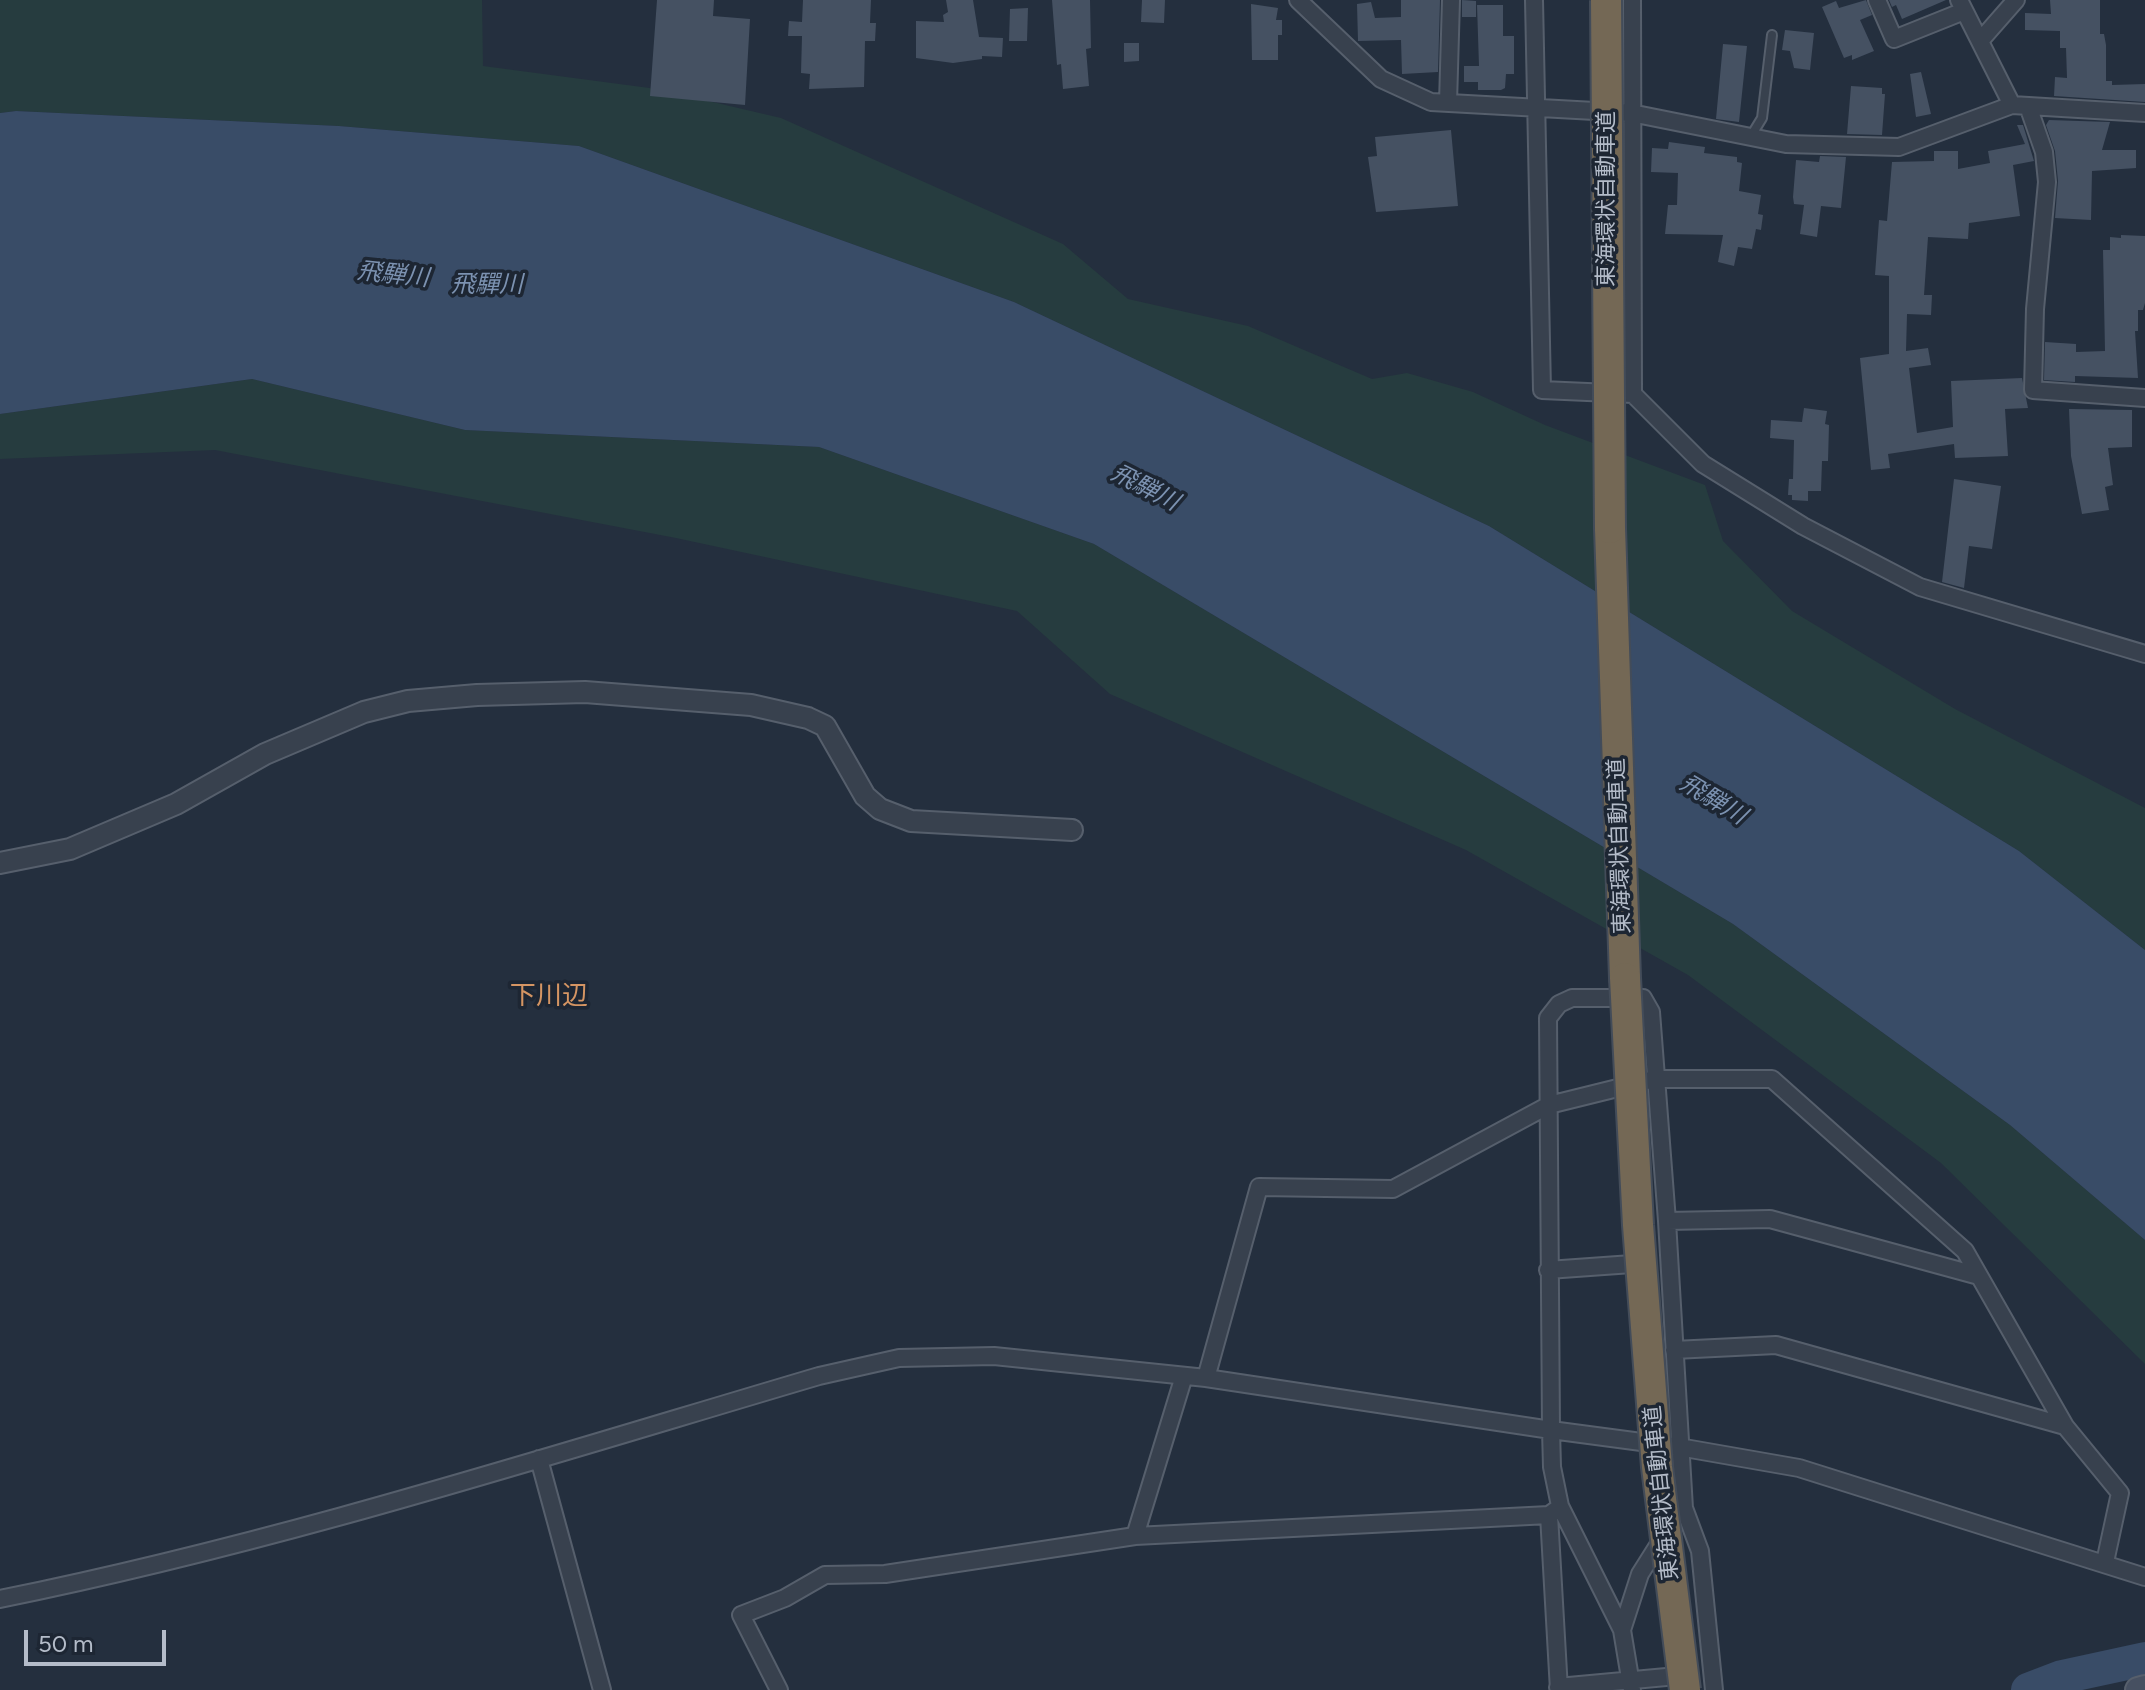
<!DOCTYPE html>
<meta charset="utf-8">
<style>
body{margin:0}
#map{position:relative;width:2145px;height:1690px;overflow:hidden;background:#242f3e;font-family:Figtree,sans-serif}
canvas{display:block}
.scale{position:absolute;left:24px;top:1630px;width:142px;height:36px;box-sizing:border-box;border:4px solid #b4bcc9;border-top:0;padding-left:10px;font-size:24px;line-height:28px;white-space:nowrap;color:#b4bcc9;-webkit-text-stroke:6px #1d2633;paint-order:stroke}
</style>
<div id="map">
<canvas width="2145" height="1690"></canvas>
<div class="scale">50 m</div>
</div>
<script>
const g = document.querySelector('canvas').getContext('2d');
g.lineJoin = 'round';
function fillPath(path, color) { g.fillStyle = color; g.fill(path, 'evenodd'); }
function stroke(path, color, width, dash) { g.strokeStyle = color; g.lineWidth = width; g.lineCap = dash ? 'butt' : 'round'; g.setLineDash(dash || []); g.stroke(path); }
function label(font, color, halo, rows, align = 'center') {
  g.font = font + ' Figtree,"Noto Sans JP",sans-serif'; g.lineWidth = 7; g.setLineDash([]); g.textBaseline = 'middle'; g.strokeStyle = halo; g.fillStyle = color; for (const [text, x, y, turn = 0] of rows) {
    g.save(); g.translate(x, y); g.rotate((+turn || 0) * Math.PI / 180); g.textAlign = isNaN(turn) ? turn : align; if (halo) g.strokeText(text, 0, 0); g.fillText(text, 0, 0); g.restore();
  }
}
fillPath(new Path2D(`
 M 0,0 L 482,0 L 483,66 L 657,89 L 781,118 L 1063,244 L 1128,299 L 1248,326 L 1372,379 L 1407,373 L 1473,392 L 1545,425 L 1705,485 L 1723,541 L 1792,611 L 1955,709 L 2145,808 L 2145,950 L 2019,851 L 1489,526 L 1014,302 L 579,146 L 339,126 L 16,111 L 0,113 Z
 M 252,379 L 465,430 L 819,447 L 1094,544 L 1733,924 L 2010,1125 L 2145,1240 L 2145,1364 L 1941,1163 L 1688,975 L 1466,850 L 1110,694 L 1017,611 L 676,538 L 215,450 L 0,459 L 0,414 Z`), '#263c3f');
fillPath(new Path2D(`
 M 16,111 L 339,126 L 579,146 L 1014,302 L 1489,526 L 2019,851 L 2145,950 L 2145,1240 L 2010,1125 L 1733,924 L 1094,544 L 819,447 L 465,430 L 252,379 L 0,414 L 0,113 Z`), '#394c67');
stroke(new Path2D(`
 M 2028,1690 L 2062,1677 L 2145,1659`), '#394c67', 34);
fillPath(new Path2D(`
 M 657,0 L 714,0 L 713,16 L 750,19 L 745,105 L 650,96 Z
 M 803,0 L 871,0 L 870,23 L 876,23 L 875,41 L 865,41 L 864,87 L 809,89 L 810,74 L 801,73 L 802,36 L 788,36 L 789,21 L 802,22 Z
 M 946,0 L 973,0 L 979,37 L 1003,38 L 1002,57 L 982,56 L 982,59 L 953,63 L 916,58 L 916,21 L 944,22 L 943,15 L 948,12 Z
 M 1052,0 L 1090,0 L 1091,48 L 1086,49 L 1089,86 L 1063,89 L 1061,64 L 1057,65 Z
 M 1142,0 L 1165,0 L 1164,23 L 1141,22 Z
 M 1401,0 L 1440,0 L 1438,72 L 1402,74 L 1401,40 L 1358,41 L 1357,4 L 1371,2 L 1375,18 L 1401,17 Z
 M 1462,0 L 1476,1 L 1476,17 L 1462,17 Z
 M 1866,0 L 1872,15 L 1860,20 L 1874,51 L 1852,60 L 1852,55 L 1844,58 L 1822,7 L 1836,1 L 1839,8 Z
 M 1889,0 L 1946,0 L 1902,19 L 1896,5 L 1892,7 Z
 M 2050,0 L 2100,0 L 2100,34 L 2104,34 L 2106,45 L 2106,81 L 2112,81 L 2112,85 L 2145,84 L 2145,102 L 2054,96 L 2055,77 L 2067,78 L 2066,48 L 2060,48 L 2060,31 L 2025,30 L 2025,13 L 2051,14 Z
 M 1251,4 L 1278,8 L 1276,20 L 1282,20 L 1282,35 L 1278,35 L 1278,60 L 1252,60 Z
 M 1477,5 L 1503,5 L 1503,36 L 1514,36 L 1514,74 L 1506,74 L 1505,88 L 1501,90 L 1478,90 L 1478,82 L 1464,82 L 1464,66 L 1479,66 Z
 M 1028,8 L 1027,41 L 1009,41 L 1010,9 Z
 M 1785,30 L 1814,33 L 1810,70 L 1794,68 L 1790,51 L 1782,50 Z
 M 1124,43 L 1139,43 L 1139,61 L 1124,62 Z
 M 1723,44 L 1747,46 L 1739,122 L 1716,119 Z
 M 1921,72 L 1931,114 L 1916,117 L 1910,74 Z
 M 1851,86 L 1882,88 L 1882,94 L 1885,94 L 1882,135 L 1847,134 Z
 M 2049,120 L 2110,122 L 2102,150 L 2136,150 L 2136,168 L 2092,171 L 2091,220 L 2055,218 L 2058,181 L 2055,151 L 2046,125 Z
 M 2017,125 L 2023,125 L 2034,161 L 2013,165 L 2020,216 L 1969,223 L 1968,239 L 1928,237 L 1924,295 L 1932,295 L 1931,315 L 1907,314 L 1906,351 L 1928,348 L 1931,365 L 1909,368 L 1917,433 L 1953,427 L 1951,381 L 2022,378 L 2028,408 L 2005,409 L 2008,456 L 1955,458 L 1954,444 L 1888,454 L 1890,468 L 1871,470 L 1860,358 L 1889,354 L 1889,276 L 1875,275 L 1879,220 L 1887,221 L 1892,162 L 1934,161 L 1934,151 L 1958,151 L 1958,169 L 1990,163 L 1988,151 L 2025,144 Z
 M 1451,130 L 1458,206 L 1376,212 L 1368,157 L 1377,156 L 1375,137 Z
 M 1669,142 L 1705,147 L 1704,153 L 1737,157 L 1737,162 L 1742,163 L 1739,191 L 1761,195 L 1758,214 L 1763,215 L 1761,230 L 1756,229 L 1752,249 L 1738,247 L 1734,266 L 1718,262 L 1723,235 L 1665,234 L 1668,205 L 1677,205 L 1678,173 L 1651,172 L 1652,148 L 1668,149 Z
 M 1820,156 L 1846,157 L 1841,208 L 1821,206 L 1817,237 L 1800,234 L 1804,205 L 1794,204 L 1793,197 L 1796,160 L 1819,162 Z
 M 2121,235 L 2145,236 L 2145,303 L 2143,310 L 2138,310 L 2138,331 L 2135,331 L 2138,378 L 2075,376 L 2075,382 L 2044,380 L 2045,342 L 2076,344 L 2076,352 L 2105,351 L 2103,250 L 2110,250 L 2110,237 L 2121,238 Z
 M 1804,408 L 1827,411 L 1825,424 L 1829,425 L 1828,461 L 1822,461 L 1821,491 L 1808,491 L 1808,501 L 1792,500 L 1792,495 L 1788,495 L 1789,479 L 1793,479 L 1794,440 L 1770,438 L 1771,420 L 1802,422 Z
 M 2069,409 L 2132,410 L 2132,447 L 2108,448 L 2113,485 L 2105,487 L 2109,510 L 2082,514 L 2071,456 Z
 M 1954,479 L 2001,486 L 1992,549 L 1969,546 L 1964,588 L 1942,582 Z`), '#455162');
const service = new Path2D(`
 M 1751,136 L 1762,118 L 1772,35`);
const minor = new Path2D(`
 M 1298,0 L 1381,79 L 1431,102 L 1631,113 L 1786,144 L 1899,147 L 2012,105 L 2145,113
 M 1534,0 L 1542,390 L 1633,394 L 1632,0
 M 1877,0 L 1894,39 L 1964,11
 M 1959,0 L 2012,105
 M 1980,41 L 2016,0
 M 1448,103 L 1451,0
 M 2028,106 L 2044,152 L 2047,182 L 2035,309 L 2033,390 L 2145,398
 M 1633,394 L 1703,464 L 1803,526 L 1920,587 L 2145,654
 M 1667,1221 L 1770,1219 L 1979,1276
 M 1548,1270 L 1646,1263
 M 1674,1350 L 1776,1345 L 2065,1426
 M 1206,1378 L 1259,1187 L 1393,1189 L 1549,1105 L 1654,1079 L 1772,1079 L 1965,1251 L 2065,1426 L 2120,1493 L 2105,1562
 M 539,1459 L 602,1690
 M 1556,1510 L 1549,1515 L 1559,1690
 M 1135,1536 L 1184,1376
 M 0,1599 C 277,1543 548,1456 819,1376 L 899,1358 L 994,1356 L 1206,1378 L 1551,1430 L 1548,1018 L 1559,1004 L 1572,998 L 1643,998 L 1651,1012 L 1667,1221 L 1684,1508 L 1700,1551 L 1714,1690
 M 1622,1630 L 1640,1574 L 1664,1536
 M 1558,1687 L 1688,1675
 M 779,1690 L 741,1615 L 785,1598 L 825,1575 L 885,1574 L 1135,1536 L 1549,1515
 M 1632,1690 L 1622,1630 L 1560,1506 L 1552,1467 L 1551,1430 L 1679,1447 L 1799,1468 L 2145,1577`);
const tertiary = new Path2D(`
 M 0,863 L 70,849 L 176,804 L 265,754 L 364,712 L 408,701 L 477,695 L 585,692 L 751,705 L 808,718 L 825,726 L 865,796 L 880,809 L 911,821 L 1072,830`);
const secondary = new Path2D(`
 M 2138,1690 L 2145,1688`);
const motorway = new Path2D(`
 M 1610,528 L 1625,978`);
stroke(service, '#565f6c', 12);
stroke(minor, '#565f6c', 20);
stroke(tertiary, '#565f6c', 24);
stroke(secondary, '#565f6c', 28);
stroke(motorway, '#434c59', 34);
stroke(service, '#38414e', 8);
stroke(minor, '#38414e', 16);
stroke(tertiary, '#38414e', 20);
stroke(secondary, '#465061', 24);
stroke(motorway, '#746855', 30);
const motorwayBridge = new Path2D(`
 M 1606,0 L 1610,528
 M 1625,978 L 1638,1225 L 1657,1467 L 1685,1690`);
stroke(motorwayBridge, '#434c59', 34, []);
stroke(motorwayBridge, '#746855', 30);
label('22px', '#b4bcc9', '#1d2633', [
 ["東海環状自動車道",1607,199,-90],
 ["東海環状自動車道",1620,846,-92],
 ["東海環状自動車道",1662,1493,-96]
]);
label('italic 24px', '#7c92b1', '#1d2633', [
 ["飛騨川",393,275,6],
 ["飛驒川",487,285],
 ["飛騨川",1145,488,27],
 ["飛騨川",1713,800,31]
]);
label('26px', '#d59563', '#1d2633', [
 ["下川辺",549,996]
]);
</script>
